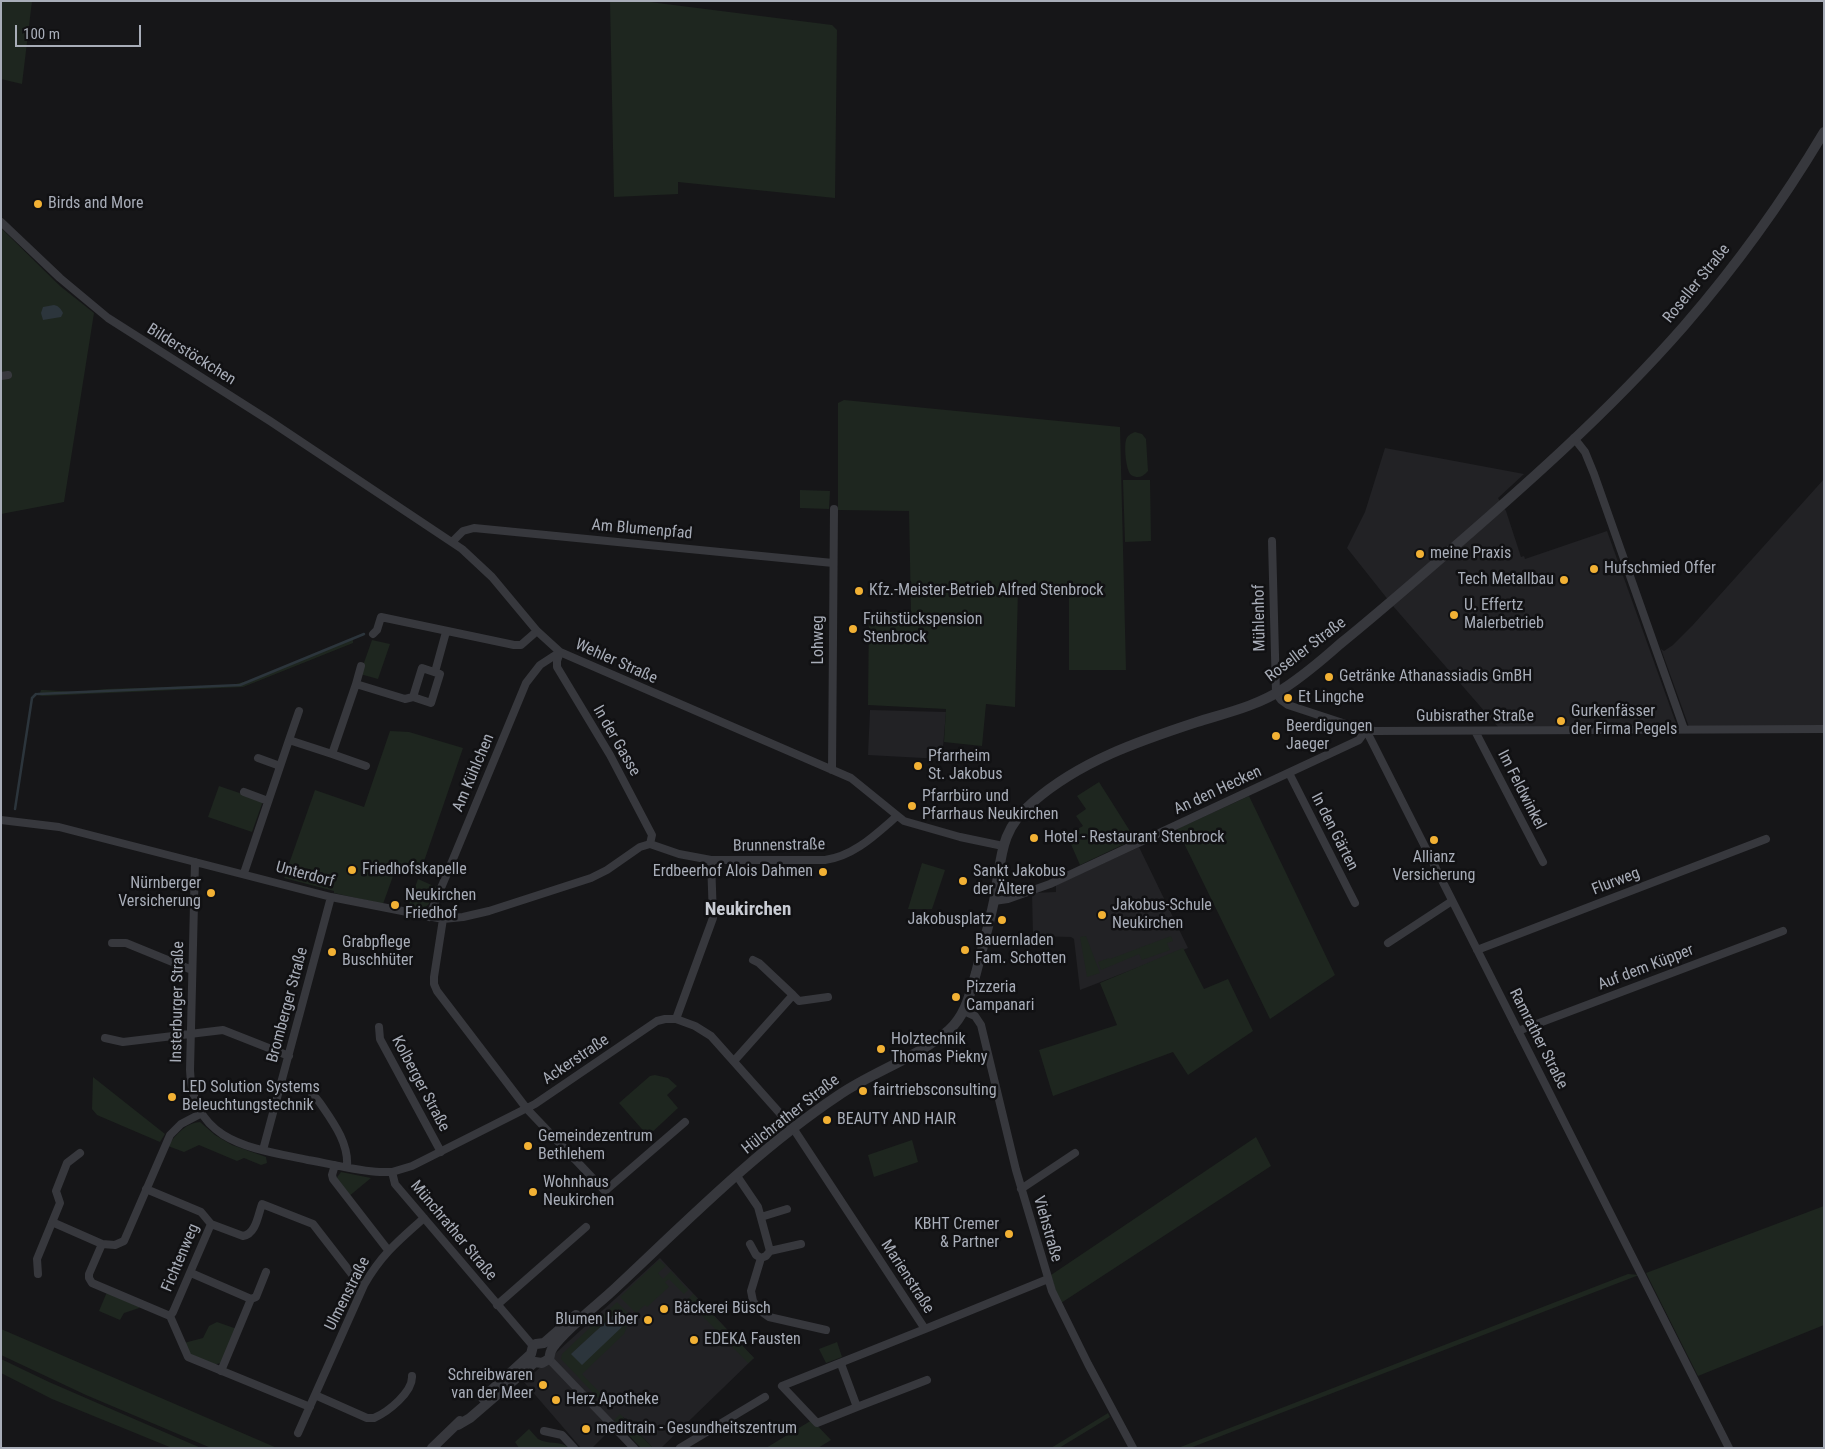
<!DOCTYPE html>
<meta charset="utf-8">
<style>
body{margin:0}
#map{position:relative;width:1825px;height:1449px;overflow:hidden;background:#161618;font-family:"Roboto Condensed",sans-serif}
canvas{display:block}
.frame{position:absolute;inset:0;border:2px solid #a8adb8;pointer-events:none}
.scale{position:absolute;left:15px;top:25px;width:126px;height:22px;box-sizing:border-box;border:2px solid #a8adb8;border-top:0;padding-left:6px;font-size:15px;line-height:18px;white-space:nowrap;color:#a8adb8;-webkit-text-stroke:4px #111113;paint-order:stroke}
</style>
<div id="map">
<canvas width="1825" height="1449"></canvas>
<div class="frame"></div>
<div class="scale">100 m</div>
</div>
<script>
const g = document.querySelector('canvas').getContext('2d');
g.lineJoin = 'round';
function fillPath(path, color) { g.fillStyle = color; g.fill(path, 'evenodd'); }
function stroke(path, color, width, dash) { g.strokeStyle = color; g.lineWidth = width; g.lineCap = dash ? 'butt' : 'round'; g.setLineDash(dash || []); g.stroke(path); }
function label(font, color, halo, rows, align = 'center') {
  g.font = font + ' "Roboto Condensed",sans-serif'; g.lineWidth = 5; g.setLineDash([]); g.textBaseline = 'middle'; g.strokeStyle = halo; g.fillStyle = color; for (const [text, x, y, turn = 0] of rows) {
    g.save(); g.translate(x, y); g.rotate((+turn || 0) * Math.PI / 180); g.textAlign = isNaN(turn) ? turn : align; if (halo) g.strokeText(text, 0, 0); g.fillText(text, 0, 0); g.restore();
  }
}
fillPath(new Path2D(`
 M 1385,448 L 1524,474 L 1498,498 L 1506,511 L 1521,557 L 1524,556 L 1525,559 L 1607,531 L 1677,726 L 1675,727 L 1499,728 L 1393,606 L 1347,548 L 1365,512 Z
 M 1824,479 L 1824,727 L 1689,727 L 1661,649 L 1664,651 L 1673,645 L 1692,626 Z
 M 870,710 L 946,712 L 942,759 L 868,755 Z
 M 1139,847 L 1188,948 L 1080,990 L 1074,939 L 1071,937 L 1033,936 L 1032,893 L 1056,892 L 1056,885 Z
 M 660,1258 L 754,1358 L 661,1448 L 653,1448 L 623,1417 L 592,1448 L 581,1448 L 524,1382 Z`), '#222225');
fillPath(new Path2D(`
 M 1,1 L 32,1 L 22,84 L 1,79 Z
 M 610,1 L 642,1 L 832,25 L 837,30 L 835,198 L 678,182 L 678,194 L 614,197 Z
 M 1,228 L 60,286 L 94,313 L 64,502 L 1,514 Z
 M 844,400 L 1120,427 L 1126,670 L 1069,670 L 1069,593 L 1018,590 L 1015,707 L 986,704 L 982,746 L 944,742 L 946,709 L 868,705 L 869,612 L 911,612 L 909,511 L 838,510 L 838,403 Z
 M 1135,432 L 1142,434 L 1146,439 L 1148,471 C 1143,477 1138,479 1131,475 C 1126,470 1124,448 1126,440 C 1127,436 1130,434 1135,432 Z
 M 1123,480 L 1150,480 L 1151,541 L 1125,542 Z
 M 800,490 L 830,491 L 829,509 L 800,508 Z
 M 353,639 L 353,643 L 243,687 L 42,696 L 39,695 L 41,690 L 44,690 L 76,692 L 106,689 L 232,685 L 251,680 Z
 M 372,640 L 390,644 L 378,679 L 360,674 Z
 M 390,731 L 409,732 L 463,748 L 420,873 L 397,865 L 383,904 L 334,893 L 334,891 L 284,878 L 315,790 L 364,807 Z
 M 1099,782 L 1135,839 L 1080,865 L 1067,835 L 1083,826 L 1076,816 L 1086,809 L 1077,796 Z
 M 219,786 L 263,801 L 252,832 L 208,817 Z
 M 1249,796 L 1335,975 L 1270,1019 L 1177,829 Z
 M 922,863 L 945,870 L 932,909 L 908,909 Z
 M 418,879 L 436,887 C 429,905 430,911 408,907 Z
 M 1086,936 L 1100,973 L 1087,977 L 1080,937 Z
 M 1171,936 L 1173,941 L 1167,943 L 1170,950 L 1142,960 L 1139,954 L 1101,970 L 1098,962 L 1109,958 L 1110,959 Z
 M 1183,948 L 1204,989 L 1228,979 L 1253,1031 L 1188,1075 L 1173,1052 L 1053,1096 L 1039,1050 L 1117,1025 L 1100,983 Z
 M 655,1075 L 668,1078 L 677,1086 L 667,1095 L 678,1108 L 648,1136 L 619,1103 L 650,1076 Z
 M 93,1077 L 165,1134 L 160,1142 L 97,1115 L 92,1109 Z
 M 200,1122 L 215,1135 L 232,1145 L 266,1157 L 267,1163 L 261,1165 L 244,1158 L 237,1161 L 199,1145 L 184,1152 L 168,1146 C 176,1134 186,1123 200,1122 Z
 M 1256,1137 L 1271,1166 L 1061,1303 L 1057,1295 L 1051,1275 Z
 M 912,1140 L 918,1162 L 874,1177 L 868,1155 Z
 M 341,1172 L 371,1178 L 348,1197 L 335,1180 Z
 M 1824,1206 L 1824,1325 L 1698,1376 L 1646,1273 Z
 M 659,1260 L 666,1266 L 658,1273 L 663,1279 L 671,1271 L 688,1290 L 684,1294 L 669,1279 L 665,1282 L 669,1287 L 647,1307 L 645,1305 L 636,1313 L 620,1297 Z
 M 1628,1274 L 1639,1275 L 1190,1448 L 1178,1448 Z
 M 107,1292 L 140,1305 L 139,1308 L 124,1313 L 120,1320 L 99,1311 Z
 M 693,1294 L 754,1358 L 748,1363 L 687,1300 Z
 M 617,1302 L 631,1316 L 624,1334 L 582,1374 L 602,1395 L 598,1398 L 561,1359 L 562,1354 ZM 620,1309 L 625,1322 L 620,1329 L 571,1354 Z
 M 217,1322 L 237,1329 L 221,1363 L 213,1365 L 191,1355 L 184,1343 L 203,1338 L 209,1326 Z
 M 1,1329 L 277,1448 L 211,1448 L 86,1395 L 1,1355 Z
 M 837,1342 L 842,1357 L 826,1363 L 819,1349 Z
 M 1,1359 L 49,1382 L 201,1448 L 172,1448 L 52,1399 L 1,1373 Z
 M 1108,1413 L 1110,1417 L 1059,1448 L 1051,1448 Z
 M 620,1414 L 653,1448 L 641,1448 L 614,1420 Z
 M 812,1420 L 831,1440 L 818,1448 L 766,1448 Z
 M 529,1429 C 532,1432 535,1436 538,1439 C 548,1445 560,1440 569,1448 L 519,1448 L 515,1442 Z`), '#1e261f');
fillPath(new Path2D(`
 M 54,305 C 59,306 61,309 63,313 L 61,317 L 43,320 L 41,313 L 43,307 Z
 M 620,1309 L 626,1317 L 624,1325 L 582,1365 L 571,1354 Z`), '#2c353c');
stroke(new Path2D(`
 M 38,694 L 240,685 L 364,634
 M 15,809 L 32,698 L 36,694`), '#2c353c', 2.5);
stroke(new Path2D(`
 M 1,222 L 60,278 L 108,318 L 270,421 L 462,549 L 492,577 L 537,631 L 560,652 L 851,778 L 904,821 L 960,837 L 1003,846
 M 1,376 L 8,375
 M 1574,438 L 1585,452 L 1594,474 L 1684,729
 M 1272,541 L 1276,693 L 1281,700 L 1288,705 L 1361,729 L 1375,731 L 1824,729
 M 452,542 L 463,531 L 474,528 L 833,563
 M 373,634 L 377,630 L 381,617 L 514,645 L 521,645 L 537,631
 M 560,652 L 557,661 L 557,667 L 610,755 L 652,835 L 650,844
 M 435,672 L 446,632
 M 356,684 L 361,666
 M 1366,730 L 1729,1448
 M 1475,731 L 1543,862
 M 289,740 L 299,711
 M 332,754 L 366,766
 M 258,758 L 280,766
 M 832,770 L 834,509
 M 1289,773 L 1355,903
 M 244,792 L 268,801
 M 1,820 L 59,827 L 331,897 L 443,919 L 463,917 L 489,911 L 591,878 L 607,870 L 640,847 L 650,844
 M 650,844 L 679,854 L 711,860 L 825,860 C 854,856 875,835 897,816
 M 195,862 L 190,1070 C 192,1143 252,1148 308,1160 C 332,1164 356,1171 380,1172 L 392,1172 L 412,1166 L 535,1104 L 657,1021 L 665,1019 L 676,1019 L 713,918 L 711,860
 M 244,873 L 289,740 L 332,754 L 356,684 L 405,699 L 413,697 L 431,703 L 440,674 L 422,668 L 413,697
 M 994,901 L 1008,899 L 1050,884 L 1359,740 L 1366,730
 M 429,917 L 526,683 L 540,665 L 560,652
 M 443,919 L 434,977 L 434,984 L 437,991 L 527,1109 L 605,1191 L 685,1122
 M 112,943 L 126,943 L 192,970
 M 1388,943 L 1452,901
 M 1477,950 L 1766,839
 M 753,960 L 759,963 L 793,995
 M 964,1011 L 975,1016 L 981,1025 L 1016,1170 L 1052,1291 L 1088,1364 L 1133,1448
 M 676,1019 L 695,1026 L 711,1036 L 793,1128 L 925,1329 L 1048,1279
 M 379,1027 L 380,1039 L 441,1152
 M 1518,1031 L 1783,931
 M 105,1038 L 123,1042 L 223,1030 L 289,1056
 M 734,1061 L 793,995 L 799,1001 L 828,997
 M 312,1096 L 316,1098 L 320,1103 C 333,1122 349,1143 347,1167
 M 263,1150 L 331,897
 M 335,1165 L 332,1175 L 333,1179 L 388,1250
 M 392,1172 L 395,1184 L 533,1346
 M 737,1176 L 758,1207 L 770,1251
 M 146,1189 L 201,1212 L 211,1224 L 173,1312 L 170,1316
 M 1021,1189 L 1075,1153
 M 761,1217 L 787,1209
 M 52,1222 L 102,1244 L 115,1245 L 124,1241 L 170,1135 L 181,1124 L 202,1113
 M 211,1224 L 243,1236 C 256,1234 258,1215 262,1204 L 313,1224 L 354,1277 L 364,1285
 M 102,1244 L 89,1274 L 89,1278 L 92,1283 L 170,1316 L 188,1357 L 310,1407
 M 750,1244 L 756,1255 L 761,1258 L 766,1256 L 770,1251 L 801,1244
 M 761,1258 L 751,1291 L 753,1301 L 759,1310 L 769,1317 L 826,1330
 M 191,1273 L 251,1299 L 221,1371
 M 38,1274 L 37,1259 L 60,1203 L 56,1191 L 67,1163 L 80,1153
 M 251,1299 L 256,1297 L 266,1272
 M 497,1305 L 586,1227
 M 549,1359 L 634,1448
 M 841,1364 L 857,1407 L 927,1380
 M 315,1395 L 367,1418 L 374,1418 C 388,1412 413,1392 412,1376
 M 857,1407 L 817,1423 L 782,1386 L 925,1329
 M 544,1431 L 562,1435 L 574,1448
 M 298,1433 L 364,1285 C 381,1255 398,1241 424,1218
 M 680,1448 L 765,1397`), '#37383d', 8);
stroke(new Path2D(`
 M 483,1398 L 531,1354 L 533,1346 L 536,1344 L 544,1343 L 576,1315
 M 458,1425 L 470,1418 L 535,1362 L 542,1363 L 549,1359 C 550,1356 550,1353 551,1351 C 557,1337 597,1305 610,1293 C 683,1225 755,1151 839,1095 C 874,1071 917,1058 949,1030 C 966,1015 970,993 976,973 C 982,949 989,925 994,901 C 1002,860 998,831 1033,802 C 1080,761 1139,741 1197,722 C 1226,713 1257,706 1283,689 C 1303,676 1322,660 1340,644 C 1371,619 1401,593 1431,567 C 1519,491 1608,413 1684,326 C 1736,266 1783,201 1824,132
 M 432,1448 L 460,1421`), '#37383d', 10);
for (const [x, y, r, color] of [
 [38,204,5,"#f2b134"],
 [1420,554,5,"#f2b134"],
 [1594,569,5,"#f2b134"],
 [1564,580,5,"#f2b134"],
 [859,591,5,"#f2b134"],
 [1454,615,5,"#f2b134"],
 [853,629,5,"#f2b134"],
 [1329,677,5,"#f2b134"],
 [1288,698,5,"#f2b134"],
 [1561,721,5,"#f2b134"],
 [1276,736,5,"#f2b134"],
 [918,766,5,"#f2b134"],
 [912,806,5,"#f2b134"],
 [1034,838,5,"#f2b134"],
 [1434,840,5,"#f2b134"],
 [352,870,5,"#f2b134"],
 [823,872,5,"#f2b134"],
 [963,881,5,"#f2b134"],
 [211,893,5,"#f2b134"],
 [395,905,5,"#f2b134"],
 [1102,915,5,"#f2b134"],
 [1002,920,5,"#f2b134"],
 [965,950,5,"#f2b134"],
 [332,952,5,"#f2b134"],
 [956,997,5,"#f2b134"],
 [881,1049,5,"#f2b134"],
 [863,1091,5,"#f2b134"],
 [172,1097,5,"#f2b134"],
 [827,1120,5,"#f2b134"],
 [528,1146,5,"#f2b134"],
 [533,1192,5,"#f2b134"],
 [1009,1234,5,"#f2b134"],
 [664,1309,5,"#f2b134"],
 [648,1320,5,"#f2b134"],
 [694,1340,5,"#f2b134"],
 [543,1385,5,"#f2b134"],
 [556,1400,5,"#f2b134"],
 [586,1429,5,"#f2b134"]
]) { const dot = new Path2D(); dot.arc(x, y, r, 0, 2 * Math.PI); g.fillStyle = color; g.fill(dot); stroke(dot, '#111113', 2); }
label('16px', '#a8adb8', '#111113', [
 ["Birds and More",48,204],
 ["meine Praxis",1430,554],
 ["Hufschmied Offer",1604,569],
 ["Tech Metallbau",1554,580,"right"],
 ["Kfz.-Meister-Betrieb Alfred Stenbrock",869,591],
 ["U. Effertz",1464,606],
 ["Malerbetrieb",1464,624],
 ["Frühstückspension",863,620],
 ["Stenbrock",863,638],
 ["Getränke Athanassiadis GmBH",1339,677],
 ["Et Lingche",1298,698],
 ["Gurkenfässer",1571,712],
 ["der Firma Pegels",1571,730],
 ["Beerdigungen",1286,727],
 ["Jaeger",1286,745],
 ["Pfarrheim",928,757],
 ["St. Jakobus",928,775],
 ["Pfarrbüro und",922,797],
 ["Pfarrhaus Neukirchen",922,815],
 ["Hotel - Restaurant Stenbrock",1044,838],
 ["Allianz",1434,858,"center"],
 ["Versicherung",1434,876,"center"],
 ["Friedhofskapelle",362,870],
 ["Erdbeerhof Alois Dahmen",813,872,"right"],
 ["Sankt Jakobus",973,872],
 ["der Ältere",973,890],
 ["Nürnberger",201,884,"right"],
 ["Versicherung",201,902,"right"],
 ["Neukirchen",405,896],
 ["Friedhof",405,914],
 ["Jakobus-Schule",1112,906],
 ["Neukirchen",1112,924],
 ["Jakobusplatz",992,920,"right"],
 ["Bauernladen",975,941],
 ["Fam. Schotten",975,959],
 ["Grabpflege",342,943],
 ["Buschhüter",342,961],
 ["Pizzeria",966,988],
 ["Campanari",966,1006],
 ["Holztechnik",891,1040],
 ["Thomas Piekny",891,1058],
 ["LED Solution Systems",182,1088],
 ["Beleuchtungstechnik",182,1106],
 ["fairtriebsconsulting",873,1091],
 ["BEAUTY AND HAIR",837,1120],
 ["Gemeindezentrum",538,1137],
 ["Bethlehem",538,1155],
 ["Wohnhaus",543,1183],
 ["Neukirchen",543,1201],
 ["KBHT Cremer",999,1225,"right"],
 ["& Partner",999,1243,"right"],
 ["Bäckerei Büsch",674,1309],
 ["Blumen Liber",638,1320,"right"],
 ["EDEKA Fausten",704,1340],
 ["Schreibwaren",533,1376,"right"],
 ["van der Meer",533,1394,"right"],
 ["Herz Apotheke",566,1400],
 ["meditrain - Gesundheitszentrum",596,1429]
], 'left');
label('16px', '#a8adb8', '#111113', [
 ["Roseller Straße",1697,284,-51],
 ["Bilderstöckchen",191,355,32],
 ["Am Blumenpfad",642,530,5],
 ["Mühlenhof",1260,618,-91],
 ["Lohweg",819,640,-90],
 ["Roseller Straße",1306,650,-37],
 ["Wehler Straße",616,662,24],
 ["Gubisrather Straße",1475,717],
 ["In der Gasse",616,741,60],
 ["Am Kühlchen",474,773,-67],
 ["Im Feldwinkel",1521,790,63],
 ["An den Hecken",1218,791,-25],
 ["In den Gärten",1334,832,63],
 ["Brunnenstraße",779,846,-1],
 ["Unterdorf",305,875,15],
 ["Flurweg",1616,882,-21],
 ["Auf dem Küpper",1646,968,-21],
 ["Insterburger Straße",178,1002,-89],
 ["Bromberger Straße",288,1005,-75],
 ["Ramrather Straße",1538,1039,63],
 ["Ackerstraße",576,1060,-34],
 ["Kolberger Straße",420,1084,62],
 ["Hülchrather Straße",791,1115,-38],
 ["Viehstraße",1047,1229,74],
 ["Münchrather Straße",453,1231,50],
 ["Fichtenweg",181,1258,-67],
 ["Marienstraße",907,1277,57],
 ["Ulmenstraße",348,1294,-63]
]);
label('bold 19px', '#c9ccd4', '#111113', [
 ["Neukirchen",748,910]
]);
</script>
